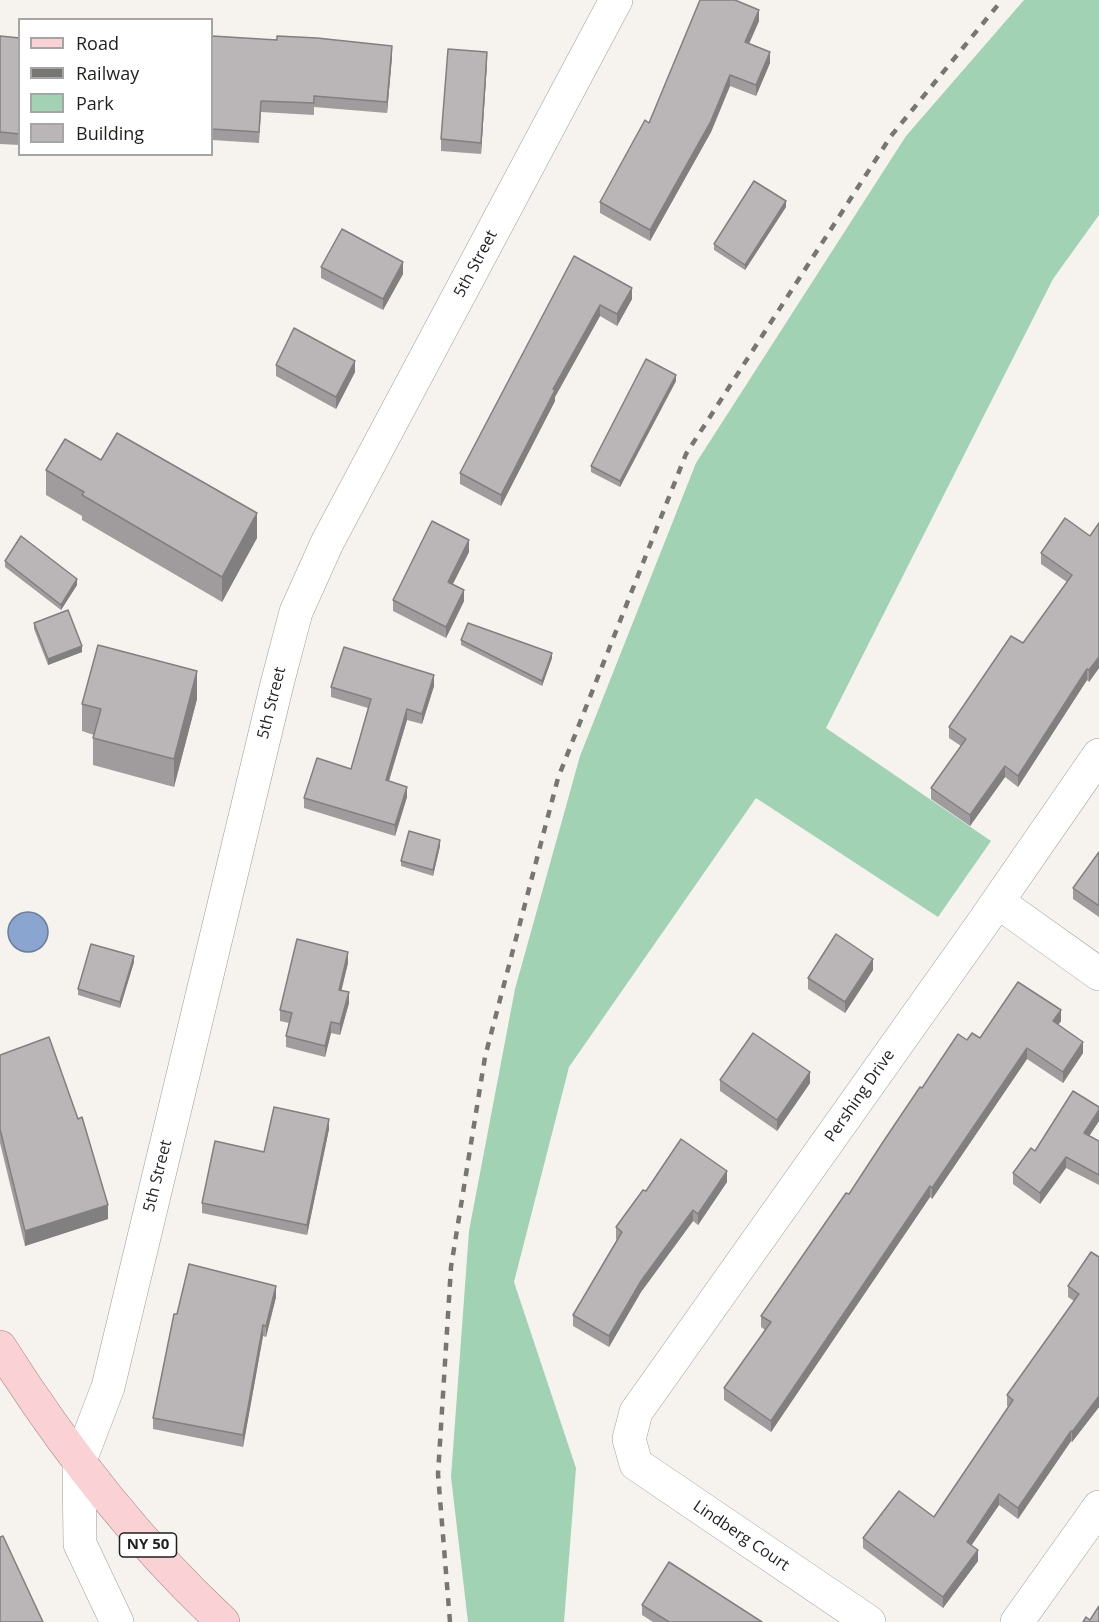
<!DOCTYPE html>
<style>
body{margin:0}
#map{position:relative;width:1099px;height:1622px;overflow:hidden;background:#f6f3ee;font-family:"Open Sans",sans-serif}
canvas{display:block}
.legend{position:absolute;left:18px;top:18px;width:195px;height:138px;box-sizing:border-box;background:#fff;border:2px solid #a6a5a5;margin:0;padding:8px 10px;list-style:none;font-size:18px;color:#201f1d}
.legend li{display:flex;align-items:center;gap:12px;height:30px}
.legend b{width:30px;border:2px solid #a6a5a5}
</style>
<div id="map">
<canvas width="1099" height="1622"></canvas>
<ul class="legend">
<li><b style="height:8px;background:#fad1d5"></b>Road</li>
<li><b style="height:8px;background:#787673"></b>Railway</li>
<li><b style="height:16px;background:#a0d2b3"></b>Park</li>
<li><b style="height:16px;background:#bab5b7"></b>Building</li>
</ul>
</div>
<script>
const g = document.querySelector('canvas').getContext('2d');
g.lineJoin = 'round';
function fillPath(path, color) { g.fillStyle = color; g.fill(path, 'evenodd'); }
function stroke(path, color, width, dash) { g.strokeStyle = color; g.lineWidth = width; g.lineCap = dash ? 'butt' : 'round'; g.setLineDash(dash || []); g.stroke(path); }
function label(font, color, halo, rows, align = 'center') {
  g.font = font + ' "Open Sans",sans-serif'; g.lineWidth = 4.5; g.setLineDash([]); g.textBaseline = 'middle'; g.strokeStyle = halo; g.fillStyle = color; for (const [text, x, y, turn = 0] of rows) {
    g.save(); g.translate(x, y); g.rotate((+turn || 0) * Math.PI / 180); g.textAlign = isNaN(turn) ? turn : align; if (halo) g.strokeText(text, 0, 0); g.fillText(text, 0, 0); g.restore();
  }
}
fillPath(new Path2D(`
 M 1024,0 L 1099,0 L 1099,215 L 1053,279 L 826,728 L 991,841 L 938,917 L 756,798 L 569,1067 L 514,1282 L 576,1468 L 564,1622 L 468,1622 L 451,1477 L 469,1231 L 515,989 L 580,756 L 696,463 L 906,136 Z`), '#a0d2b3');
const water = new Path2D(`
 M8 932a20 20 0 1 1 40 0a20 20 0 1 1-40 0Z`);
fillPath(water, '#8aa5cf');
stroke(water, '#6a7d9a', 1.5);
const minor = new Path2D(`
 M 998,902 L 1099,974
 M 117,1622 L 80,1544 L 79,1463 L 108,1387 L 277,684 L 296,612 L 327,543 L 616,0
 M 869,1622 L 636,1464 L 629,1439 L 636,1412 L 980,927 L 1099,755
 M 1017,1622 L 1099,1507`);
const primary = new Path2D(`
 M 0,1347 C 64,1448 135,1540 223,1622`);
stroke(minor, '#9f9d98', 34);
stroke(primary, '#ab7f82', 34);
stroke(minor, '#fff', 33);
stroke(primary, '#fad1d5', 33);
stroke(new Path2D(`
 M 450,1622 L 438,1474 L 451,1267 L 485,1057 L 558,778 L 686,454 L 891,136 L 1002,0`), '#787673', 4.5, [8, 8]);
fillPath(new Path2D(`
 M 759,21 L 749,43 L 770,63 L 756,96 L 730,86 L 711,132 L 650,241 L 600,213 L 600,202 L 649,123 Z
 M 0,36 L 20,38 L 20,145 L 0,144 Z
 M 212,36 L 392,57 L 387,113 L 314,107 L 314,115 L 261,112 L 259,143 L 212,140 Z
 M 487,63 L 481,154 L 441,151 L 441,139 Z
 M 786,207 L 745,270 L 714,250 L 714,244 Z
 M 574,256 L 632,299 L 617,326 L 600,316 L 555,397 L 555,401 L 501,506 L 460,484 L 460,473 Z
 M 321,267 L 403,274 L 383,310 L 321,278 Z
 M 276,365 L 355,372 L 336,409 L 276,376 Z
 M 676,381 L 620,487 L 591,472 L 591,466 Z
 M 101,460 L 257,538 L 222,602 L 82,520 L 82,516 L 46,495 L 46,470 Z
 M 1099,523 L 1099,668 L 1089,682 L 1087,680 L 1018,787 L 1005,777 L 970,826 L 931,799 L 931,788 L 961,746 L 949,738 L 949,727 L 1023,643 L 1067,582 L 1041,564 L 1041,553 L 1090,536 Z
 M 469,552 L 453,584 L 464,601 L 446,638 L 393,611 L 393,600 Z
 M 5,561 L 77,585 L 61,610 L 5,567 Z
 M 34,623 L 82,652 L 48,665 L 34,629 Z
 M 461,640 L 552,658 L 542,686 L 461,645 Z
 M 434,686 L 422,724 L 407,720 L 389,781 L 407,797 L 395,836 L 304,808 L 304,798 L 351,769 L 368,708 L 331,697 L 331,687 Z
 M 197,699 L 174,787 L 93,765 L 93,738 L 94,735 L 82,731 L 82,704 Z
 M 440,846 L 433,876 L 401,866 L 401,861 Z
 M 1099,852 L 1099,917 L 1073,899 L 1073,888 Z
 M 134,962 L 120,1008 L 78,995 L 78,989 Z
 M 348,963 L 341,990 L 349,1003 L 340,1035 L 331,1033 L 325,1057 L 286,1047 L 286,1036 L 289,1023 L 280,1021 L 280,1010 Z
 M 873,970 L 845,1013 L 808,989 L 808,978 Z
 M 1061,1021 L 1058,1025 L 1083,1053 L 1063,1083 L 1027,1059 L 932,1199 L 930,1197 L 771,1432 L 724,1400 L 724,1388 L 765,1330 L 761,1327 L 761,1316 L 849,1194 L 922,1088 L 967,1040 Z
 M 0,1055 L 108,1219 L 25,1246 L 0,1143 Z
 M 720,1080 L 810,1083 L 777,1131 L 720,1091 Z
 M 1099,1107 L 1099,1121 L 1089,1136 L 1099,1141 L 1099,1185 L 1066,1168 L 1040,1204 L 1013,1184 L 1013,1173 L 1035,1151 Z
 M 329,1129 L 307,1235 L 202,1213 L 202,1203 L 264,1152 Z
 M 727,1182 L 698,1225 L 693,1221 L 641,1292 L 609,1347 L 573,1326 L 573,1315 L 617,1240 L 616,1239 L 616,1227 L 646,1191 Z
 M 1099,1257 L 1099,1407 L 1072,1442 L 1071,1441 L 1018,1519 L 999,1505 L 971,1545 L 978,1561 L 943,1608 L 863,1548 L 863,1538 L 934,1517 L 1009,1407 L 1007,1406 L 1007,1395 L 1074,1301 L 1068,1297 L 1068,1286 Z
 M 276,1297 L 266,1337 L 263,1336 L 243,1447 L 153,1429 L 153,1418 L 177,1314 Z
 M 642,1605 L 762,1622 L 653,1622 L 642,1615 Z`), '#a09c9d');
fillPath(new Path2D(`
 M 759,10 L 759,21 L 745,53 L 745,42 Z
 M 392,46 L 392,57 L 387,113 L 387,102 Z
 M 487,52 L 487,63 L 481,154 L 481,143 Z
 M 770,52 L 770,63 L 756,96 L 756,85 Z
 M 730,75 L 730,86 L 711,132 L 650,241 L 650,230 Z
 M 786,201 L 786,207 L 745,270 L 745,265 Z
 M 403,262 L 403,274 L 383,310 L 383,299 Z
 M 632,288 L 632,299 L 617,326 L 617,314 Z
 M 600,305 L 600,316 L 555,397 L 555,401 L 501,506 L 501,495 L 553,389 Z
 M 355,361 L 355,372 L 336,409 L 336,397 Z
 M 676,375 L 676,381 L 620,487 L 620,481 Z
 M 257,513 L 257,538 L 222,602 L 222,577 Z
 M 469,540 L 469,552 L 448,593 L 448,582 Z
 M 77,579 L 77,585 L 61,610 L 61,605 Z
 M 464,590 L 464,601 L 446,638 L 446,627 Z
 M 82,646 L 82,652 L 48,665 L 48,659 Z
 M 552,653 L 552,658 L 542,686 L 542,681 Z
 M 1099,657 L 1099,668 L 1089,682 L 1089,670 Z
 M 1087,669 L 1087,680 L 1018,787 L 1018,776 Z
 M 197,671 L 197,699 L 174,787 L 174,759 Z
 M 434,675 L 434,686 L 422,724 L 422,714 Z
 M 407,709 L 407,720 L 386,790 L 386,780 Z
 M 1005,766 L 1005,777 L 970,826 L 970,815 Z
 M 407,787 L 407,797 L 395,836 L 395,825 Z
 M 440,840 L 440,846 L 433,876 L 433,870 Z
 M 348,952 L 348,963 L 339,1001 L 339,990 Z
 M 134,956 L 134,962 L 120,1008 L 120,1002 Z
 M 873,959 L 873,970 L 845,1013 L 845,1002 Z
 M 349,992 L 349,1003 L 340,1035 L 340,1024 Z
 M 1061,1010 L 1061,1021 L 1053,1032 L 1053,1021 Z
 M 331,1022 L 331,1033 L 325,1057 L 325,1046 Z
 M 1083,1042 L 1083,1053 L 1063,1083 L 1063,1072 Z
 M 1027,1048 L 1027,1059 L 932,1199 L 932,1188 Z
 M 810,1072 L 810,1083 L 777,1131 L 777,1120 Z
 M 1099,1110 L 1099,1121 L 1084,1144 L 1084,1133 Z
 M 329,1119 L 329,1129 L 307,1235 L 307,1225 Z
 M 1066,1157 L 1066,1168 L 1040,1204 L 1040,1193 Z
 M 727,1171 L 727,1182 L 698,1225 L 698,1214 Z
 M 930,1186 L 930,1197 L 771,1432 L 771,1421 Z
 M 108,1205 L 108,1219 L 25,1246 L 25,1231 Z
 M 693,1210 L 693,1221 L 641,1292 L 609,1347 L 609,1336 L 641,1281 Z
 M 276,1286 L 276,1297 L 266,1337 L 266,1326 Z
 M 263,1325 L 263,1336 L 243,1447 L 243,1435 Z
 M 1099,1396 L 1099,1407 L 1072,1442 L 1072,1432 Z
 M 1071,1431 L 1071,1441 L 1018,1519 L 1018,1508 Z
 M 999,1494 L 999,1505 L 967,1552 L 967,1542 Z
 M 978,1550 L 978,1561 L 943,1608 L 943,1597 Z`), '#827f80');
const building = new Path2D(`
 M 700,0 L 735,0 L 759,10 L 745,42 L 770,52 L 756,85 L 730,75 L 711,121 L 650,230 L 600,202 L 645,120 L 649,123 Z
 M 0,36 L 20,38 L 20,134 L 0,132 Z
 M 212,36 L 277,40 L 277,36 L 317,38 L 392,46 L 387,102 L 314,96 L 314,103 L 261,101 L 259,132 L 212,129 Z
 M 448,49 L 487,52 L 481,143 L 441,139 Z
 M 754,181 L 786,201 L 745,265 L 714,244 Z
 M 342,229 L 403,262 L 383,299 L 321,267 Z
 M 574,256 L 632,288 L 617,314 L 600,305 L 553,389 L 555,390 L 501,495 L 460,473 Z
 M 294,328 L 355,361 L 336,397 L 276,365 Z
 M 646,359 L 676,375 L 620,481 L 591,466 Z
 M 117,433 L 257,513 L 222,577 L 82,495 L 84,492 L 46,470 L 65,439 L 101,460 Z
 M 1065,518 L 1090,536 L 1099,523 L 1099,657 L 1089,670 L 1087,669 L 1018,776 L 1005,766 L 970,815 L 931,788 L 966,739 L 949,727 L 1011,636 L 1023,643 L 1072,575 L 1041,553 Z
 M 432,521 L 469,540 L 448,582 L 464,590 L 446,627 L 393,600 Z
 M 21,536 L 77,579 L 61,605 L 5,561 Z
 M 68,610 L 82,646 L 48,659 L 34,623 Z
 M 468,623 L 552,653 L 542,681 L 461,640 Z
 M 98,645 L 197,671 L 174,759 L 93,738 L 101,709 L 82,704 Z
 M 344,647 L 434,675 L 422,714 L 407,709 L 386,780 L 407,787 L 395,825 L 304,798 L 317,758 L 351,769 L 371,699 L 331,687 Z
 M 409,831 L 440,840 L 433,870 L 401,861 Z
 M 1099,852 L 1099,906 L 1073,888 Z
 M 836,934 L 873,959 L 845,1002 L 808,978 Z
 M 297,939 L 348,952 L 339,990 L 349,992 L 340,1024 L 331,1022 L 325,1046 L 286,1036 L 292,1013 L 280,1010 Z
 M 91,944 L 134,956 L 120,1002 L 78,989 Z
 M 1018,982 L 1061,1010 L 1053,1021 L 1083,1042 L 1063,1072 L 1027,1048 L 932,1188 L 930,1186 L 771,1421 L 724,1388 L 771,1322 L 761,1316 L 846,1193 L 849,1194 L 883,1142 L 920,1087 L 922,1088 L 958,1034 L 967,1040 L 972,1033 L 980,1038 Z
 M 753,1033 L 810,1072 L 777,1120 L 720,1080 Z
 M 49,1037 L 78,1119 L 82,1117 L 108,1205 L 25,1231 L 0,1129 L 0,1055 Z
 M 1073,1091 L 1099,1107 L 1099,1110 L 1084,1133 L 1099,1141 L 1099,1175 L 1066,1157 L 1040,1193 L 1013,1173 L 1031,1148 L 1035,1151 Z
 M 274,1107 L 329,1119 L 307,1225 L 202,1203 L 215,1141 L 264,1152 Z
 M 681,1139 L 727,1171 L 698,1214 L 693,1210 L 641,1281 L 609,1336 L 573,1315 L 622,1232 L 616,1227 L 643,1190 L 646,1191 Z
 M 1091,1252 L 1099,1257 L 1099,1396 L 1072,1432 L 1071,1431 L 1018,1508 L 999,1494 L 967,1542 L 978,1550 L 943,1597 L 863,1538 L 899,1491 L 934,1517 L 1013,1400 L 1007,1395 L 1079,1294 L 1068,1286 Z
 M 189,1264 L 276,1286 L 266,1326 L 263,1325 L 243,1435 L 153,1418 L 174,1314 L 177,1314 Z
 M 3,1536 L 43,1622 L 0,1622 L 0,1537 Z
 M 669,1562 L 762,1622 L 669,1622 L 642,1605 Z
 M 1099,1606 L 1099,1622 L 1083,1622 L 1086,1617 L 1090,1620 Z`);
fillPath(building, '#bab5b7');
stroke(building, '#827f80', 1.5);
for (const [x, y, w] of [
 [148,1545,57]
]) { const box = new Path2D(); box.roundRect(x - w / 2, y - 12, w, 24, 4.5); g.fillStyle = '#fff'; g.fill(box); stroke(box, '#201f1d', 1.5); }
label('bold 15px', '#201f1d', null, [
 ["NY 50",148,1545]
]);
label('16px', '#201f1d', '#fff', [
 ["5th Street",476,264,-62],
 ["5th Street",272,703,-76],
 ["Pershing Drive",860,1096,-55],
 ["5th Street",158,1176,-76],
 ["Lindberg Court",741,1536,34]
]);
</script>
